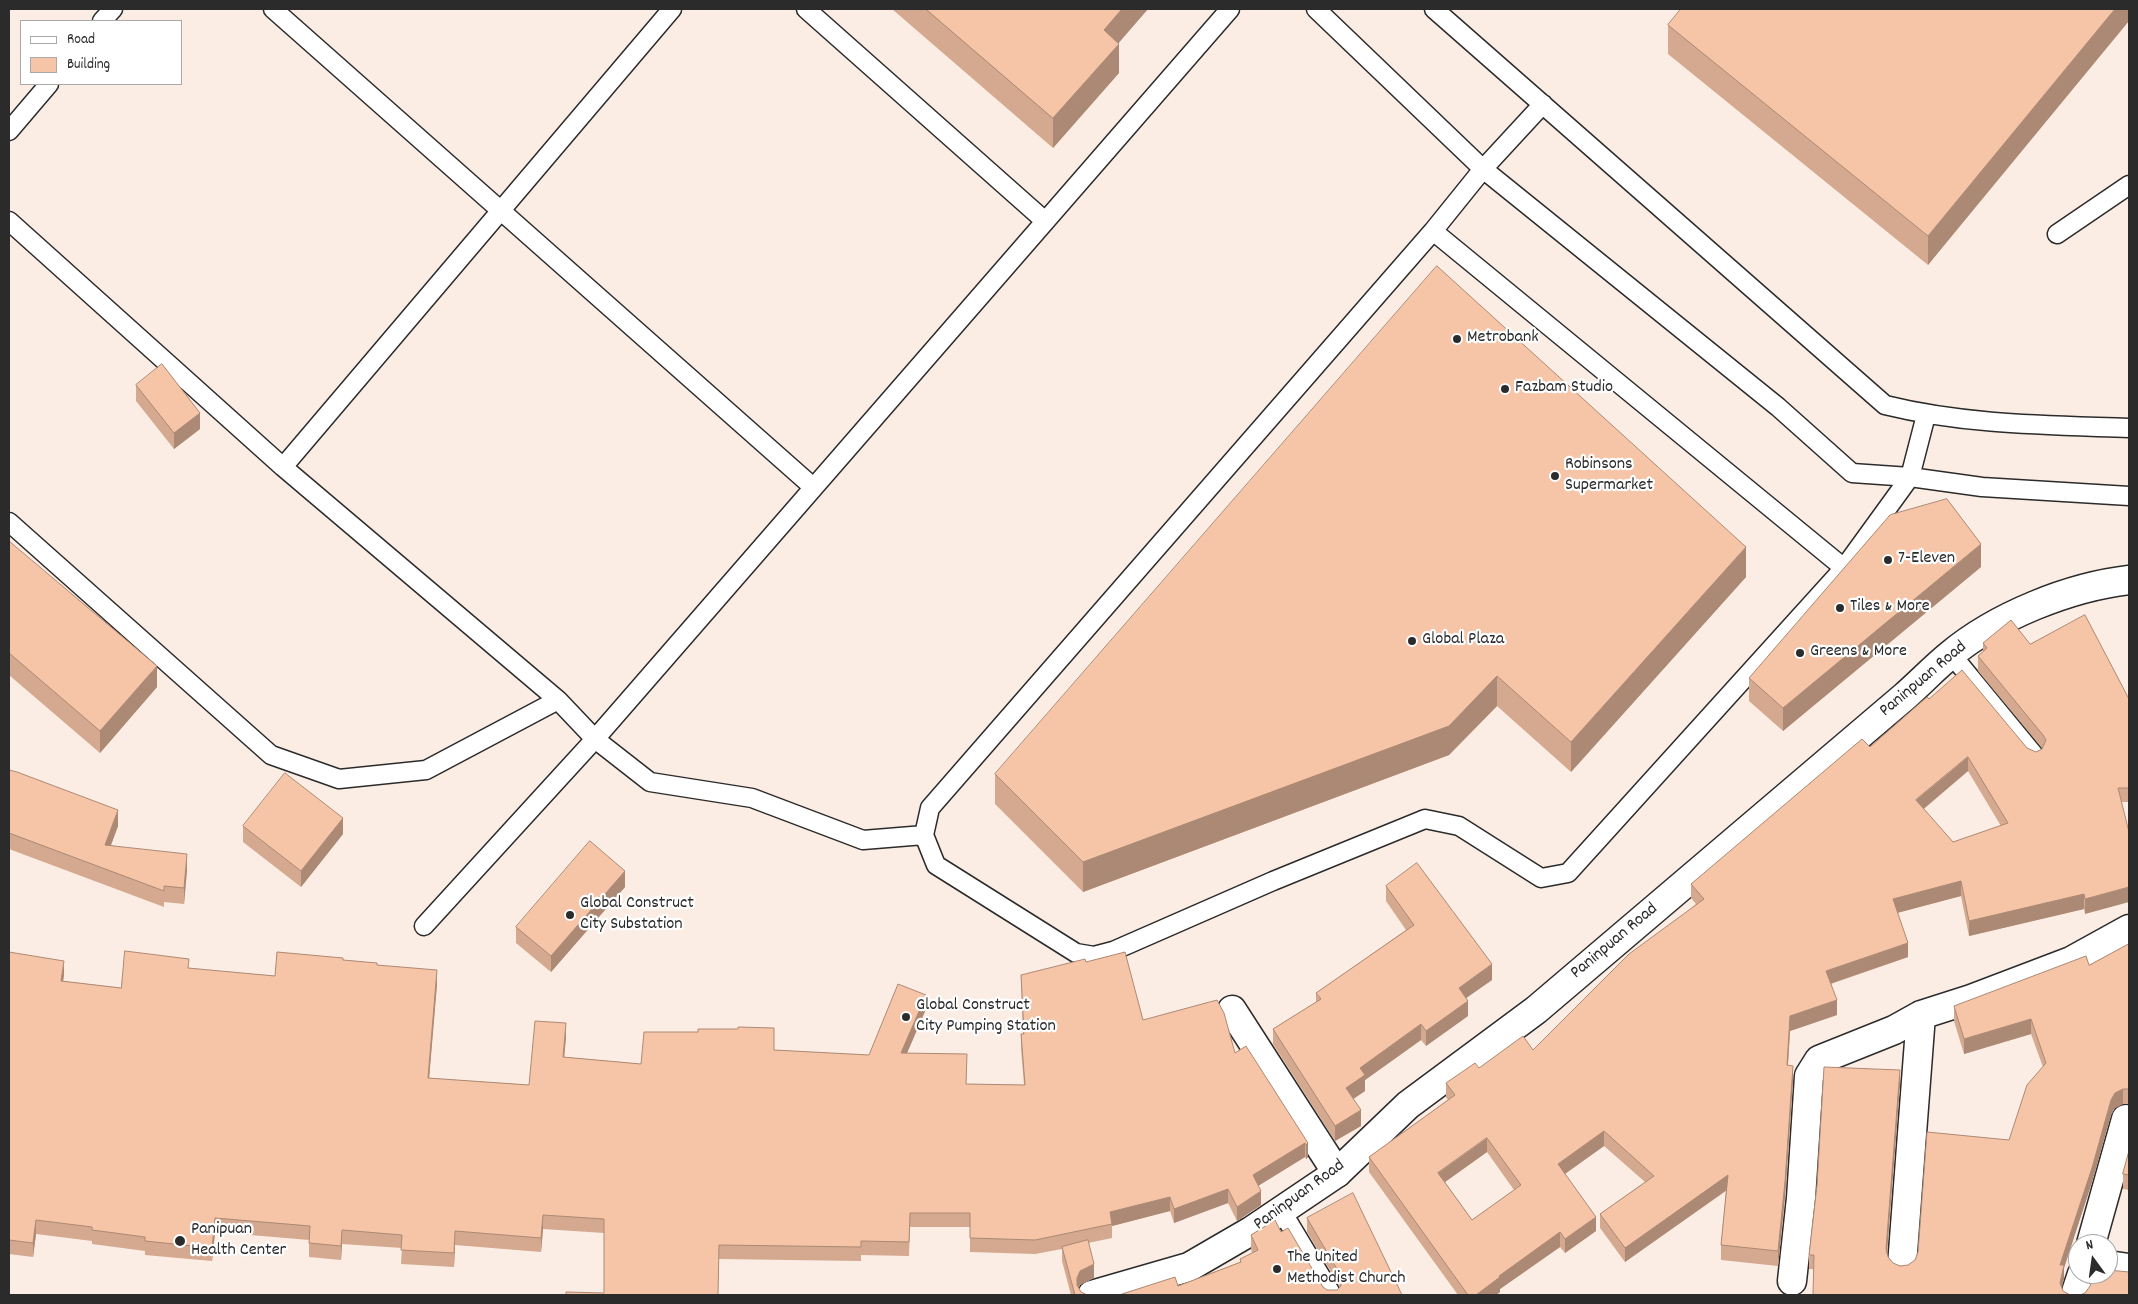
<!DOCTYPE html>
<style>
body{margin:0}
#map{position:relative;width:2138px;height:1304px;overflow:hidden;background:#fcede4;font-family:Dekko,sans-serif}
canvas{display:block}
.frame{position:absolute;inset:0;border:10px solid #2b2b2b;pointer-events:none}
.legend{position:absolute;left:20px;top:20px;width:162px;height:65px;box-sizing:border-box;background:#fff;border:1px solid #aaa;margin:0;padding:6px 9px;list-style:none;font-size:15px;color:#2b2b2b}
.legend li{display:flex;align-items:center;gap:10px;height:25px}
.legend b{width:25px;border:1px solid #aaa}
.north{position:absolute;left:2068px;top:1234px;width:50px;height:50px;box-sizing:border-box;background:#fff;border:1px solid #aaa;border-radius:50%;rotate:346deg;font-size:14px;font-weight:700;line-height:20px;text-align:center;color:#2b2b2b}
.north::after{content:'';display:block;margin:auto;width:18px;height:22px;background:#2b2b2b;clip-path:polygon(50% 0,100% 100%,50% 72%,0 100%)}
</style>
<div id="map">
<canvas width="2138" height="1304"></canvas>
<div class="frame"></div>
<ul class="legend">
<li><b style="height:6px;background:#fff"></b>Road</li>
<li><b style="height:14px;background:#f6c4a6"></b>Building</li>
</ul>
<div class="north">N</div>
</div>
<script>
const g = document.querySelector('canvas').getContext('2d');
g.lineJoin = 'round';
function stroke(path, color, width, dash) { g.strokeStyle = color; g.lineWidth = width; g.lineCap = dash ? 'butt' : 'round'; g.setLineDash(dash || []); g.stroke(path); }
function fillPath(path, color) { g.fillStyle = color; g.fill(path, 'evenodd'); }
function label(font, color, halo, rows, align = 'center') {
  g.font = font + ' Dekko,sans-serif'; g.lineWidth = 4.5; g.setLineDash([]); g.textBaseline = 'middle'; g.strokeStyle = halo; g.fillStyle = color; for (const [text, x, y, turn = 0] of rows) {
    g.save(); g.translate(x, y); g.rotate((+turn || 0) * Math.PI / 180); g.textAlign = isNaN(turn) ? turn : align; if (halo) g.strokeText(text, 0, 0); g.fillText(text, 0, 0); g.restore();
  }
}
const service = new Path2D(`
 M 273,9 L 813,487
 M 806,9 L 1045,221
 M 1316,9 L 1483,169 L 1778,407 L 1852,473 L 1910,477 L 1982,487 L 2129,496
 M 1434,9 L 1885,405 C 1966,425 2047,425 2129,428
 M 102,21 L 113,9
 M 1543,104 L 1483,169 L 1433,231 L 930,808 L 924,835 L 936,865 L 1076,953 L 1094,956 L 1113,951 L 1273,881 L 1425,819 L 1459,826 L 1541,878 L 1568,873 L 1844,568 L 1910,477 L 1926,415
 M 9,131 L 49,84
 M 9,221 L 283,467 L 558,700 L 595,739 L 1230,9
 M 1433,231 L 1844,568
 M 2057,234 L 2129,185
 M 283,467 L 672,9
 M 9,522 L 271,755 L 339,779 L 426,770 L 558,700
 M 1951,654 L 2035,756
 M 424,926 L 595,739 L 650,782 L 752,798 L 863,840 L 924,835
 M 1281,1210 L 1332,1295`);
const minor = new Path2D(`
 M 1232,1010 L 1337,1173
 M 2091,1244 L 2126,1119
 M 1902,1265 L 1921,1015
 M 2108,1265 L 2129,1268
 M 1792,1281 L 1801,1198 L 1809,1076 L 1819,1060 L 1894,1030 L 1921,1015 L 1971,999 L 2071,961 L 2129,929
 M 2075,1295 L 2082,1274`);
const secondary = new Path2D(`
 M 1092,1295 L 1189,1267 L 1251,1231 L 1337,1173 L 1408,1105 L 1536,1010 L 1904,697 C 1920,683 1934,668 1950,655 C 1997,616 2069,587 2129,580`);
stroke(service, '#2b2b2b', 21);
stroke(minor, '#2b2b2b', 31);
stroke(secondary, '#2b2b2b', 31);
stroke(service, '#fff', 18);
stroke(minor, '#fff', 28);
stroke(secondary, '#fff', 28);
fillPath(new Path2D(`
 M 892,9 L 1148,9 L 1118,43 L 1119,73 L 1053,148 Z
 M 2129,9 L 1928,265 L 1668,54 L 1668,25 Z
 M 136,385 L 200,429 L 174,449 L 136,401 Z
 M 9,541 L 157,687 L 100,753 L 9,675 Z
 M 1981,567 L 1783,731 L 1749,701 L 1749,678 Z
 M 1746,577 L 1571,772 L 1497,706 L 1449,755 L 1083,892 L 995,804 L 995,774 Z
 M 1983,643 L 2030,644 L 2129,699 L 2129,802 L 2121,802 L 2085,914 L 2084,909 L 1969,936 L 1961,896 L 1897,913 L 1908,957 L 1831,984 L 1837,1015 L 1790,1031 L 1788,1065 L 1793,1080 L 1785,1197 L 1778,1266 L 1721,1260 L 1721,1245 L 1726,1191 L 1625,1262 L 1600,1228 L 1600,1214 L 1645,1182 L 1604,1146 L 1564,1174 L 1596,1231 L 1565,1253 L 1560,1247 L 1500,1289 L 1500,1292 L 1496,1295 L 1458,1295 L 1369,1172 L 1369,1157 L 1448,1100 L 1446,1097 L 1446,1083 L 1479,1068 L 1533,1050 L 1696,904 L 1691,898 L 1691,884 L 1870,747 L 1929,699 L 2027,748 L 2036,752 L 2042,749 L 2042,748 L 1978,671 L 1978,656 L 1983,653 ZM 1968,771 L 2001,826 L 1953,842 L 1924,809 ZM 1487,1152 L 1514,1190 L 1472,1220 L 1445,1182 Z
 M 9,770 L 118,826 L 111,845 L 187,870 L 184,904 L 164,902 L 164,907 L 9,849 Z
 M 243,826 L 343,834 L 301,887 L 243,842 Z
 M 1386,886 L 1492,980 L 1466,998 L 1468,1016 L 1426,1046 L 1421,1040 L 1365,1080 L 1365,1091 L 1353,1099 L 1361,1126 L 1335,1141 L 1273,1044 L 1273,1029 L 1316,1002 L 1316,993 L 1406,930 L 1386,901 Z
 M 625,887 L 551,972 L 516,943 L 516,927 Z
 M 2129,944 L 2129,1104 L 2123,1104 L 2115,1108 L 2111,1115 L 2092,1182 L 2064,1268 L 2064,1279 L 1809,1269 L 1809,1255 L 1900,1084 L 1887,1254 L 1888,1257 L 1893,1263 L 1900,1266 L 1908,1265 L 1915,1260 L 2009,1140 L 2043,1067 L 2031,1034 L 1964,1054 L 1954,1021 L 1954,1006 L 2089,965 Z
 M 9,952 L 64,975 L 63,981 L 121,988 L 189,969 L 275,976 L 343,960 L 377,965 L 437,984 L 429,1078 L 529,1085 L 566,1037 L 564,1057 L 641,1064 L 774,1050 L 869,1055 L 926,1009 L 907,1053 L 966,1084 L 1024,1085 L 1021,1048 L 1021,1034 L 1023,1034 L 1021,975 L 1086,962 L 1143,1020 L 1235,1053 L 1308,1143 L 1308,1157 L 1306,1159 L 1305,1157 L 1258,1186 L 1261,1205 L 1237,1221 L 1228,1203 L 1174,1223 L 1170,1211 L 1112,1226 L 1112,1238 L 1088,1243 L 1094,1278 L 1080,1285 L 1079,1288 L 1081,1292 L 1087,1295 L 1071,1295 L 1062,1261 L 1062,1249 L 1035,1254 L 970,1252 L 970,1227 L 910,1227 L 909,1256 L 861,1255 L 861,1261 L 719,1259 L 604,1293 L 604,1233 L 543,1229 L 541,1252 L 455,1245 L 454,1267 L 401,1264 L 402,1248 L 342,1244 L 341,1260 L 309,1257 L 309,1240 L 215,1232 L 212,1261 L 145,1255 L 145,1251 L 92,1244 L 92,1241 L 36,1234 L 33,1257 L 9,1254 Z
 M 2129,1151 L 2129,1190 L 2123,1189 L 2123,1174 Z
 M 1307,1218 L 1402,1295 L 1178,1286 L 1240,1262 L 1240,1259 L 1252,1253 L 1251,1249 L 1251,1235 L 1281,1232 L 1323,1287 L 1327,1290 L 1337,1290 L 1340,1287 L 1307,1232 Z`), '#d4a98f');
fillPath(new Path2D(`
 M 1122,9 L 1148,9 L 1104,60 L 1104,30 Z
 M 2115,9 L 2129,9 L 2129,21 L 1928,265 L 1928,236 Z
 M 1119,44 L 1119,73 L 1053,148 L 1053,118 Z
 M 200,413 L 200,429 L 174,449 L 174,433 Z
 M 1981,544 L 1981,567 L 1783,731 L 1783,708 Z
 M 1746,547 L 1746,577 L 1571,772 L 1571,742 Z
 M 157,666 L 157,687 L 100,753 L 100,731 Z
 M 1497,676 L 1497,706 L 1449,755 L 1083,892 L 1083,862 Z
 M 1968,757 L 1968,771 L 1916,815 L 1916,800 Z
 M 118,810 L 118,826 L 105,861 L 105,845 Z
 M 343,818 L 343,834 L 301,887 L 301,871 Z
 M 187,854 L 187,870 L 184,904 L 184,888 Z
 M 625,871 L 625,887 L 551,972 L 551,956 Z
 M 1961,881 L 1961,896 L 1893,914 L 1893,899 Z
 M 2129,887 L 2129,902 L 2085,914 L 2085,899 Z
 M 2084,894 L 2084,909 L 1969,936 L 1969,921 Z
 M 1908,943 L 1908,957 L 1826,985 L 1826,971 Z
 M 64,961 L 64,975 L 61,995 L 61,981 Z
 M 1492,964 L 1492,980 L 1459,1003 L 1459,988 Z
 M 437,970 L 437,984 L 428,1092 L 428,1078 Z
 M 926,995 L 926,1009 L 901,1067 L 901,1053 Z
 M 1837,1000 L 1837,1015 L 1790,1031 L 1787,1080 L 1787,1065 L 1790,1016 Z
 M 1468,1001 L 1468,1016 L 1426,1046 L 1426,1031 Z
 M 2031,1019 L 2031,1034 L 1964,1054 L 1964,1039 Z
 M 566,1023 L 566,1037 L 563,1071 L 563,1057 Z
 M 1421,1024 L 1421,1040 L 1365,1080 L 1365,1091 L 1346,1104 L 1346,1088 L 1360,1068 Z
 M 1793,1066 L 1793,1080 L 1785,1197 L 1778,1266 L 1778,1251 Z
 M 1900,1070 L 1900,1084 L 1886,1264 L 1886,1249 Z
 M 2123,1089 L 2123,1104 L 2115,1108 L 2111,1115 L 2092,1182 L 2064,1268 L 2064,1279 L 2060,1295 L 2060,1265 L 2111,1100 L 2115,1093 Z
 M 1361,1110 L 1361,1126 L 1335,1141 L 1335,1126 Z
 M 1604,1131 L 1604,1146 L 1558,1179 L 1558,1164 Z
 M 1487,1138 L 1487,1152 L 1438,1187 L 1438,1173 Z
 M 1305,1143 L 1305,1157 L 1253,1189 L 1253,1175 Z
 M 1308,1143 L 1308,1157 L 1306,1159 L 1306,1145 Z
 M 1728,1175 L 1728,1189 L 1625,1262 L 1625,1248 Z
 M 1228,1189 L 1228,1203 L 1174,1223 L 1174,1209 Z
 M 1261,1191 L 1261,1205 L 1237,1221 L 1237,1207 Z
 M 1170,1197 L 1170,1211 L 1112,1226 L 1110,1212 Z
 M 543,1215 L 543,1229 L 541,1252 L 541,1238 Z
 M 1596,1217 L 1596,1231 L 1565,1253 L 1565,1239 Z
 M 215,1218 L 215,1232 L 212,1261 L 212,1248 Z
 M 36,1220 L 36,1234 L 33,1257 L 33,1243 Z
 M 342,1230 L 342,1244 L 341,1260 L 341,1246 Z
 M 455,1231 L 455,1245 L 454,1267 L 454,1253 Z
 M 1560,1232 L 1560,1247 L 1500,1289 L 1500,1292 L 1496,1295 L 1476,1295 L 1499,1276 Z
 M 1094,1264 L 1094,1278 L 1080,1285 L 1077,1292 L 1077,1278 L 1080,1271 Z`), '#ac8974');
const building = new Path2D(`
 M 926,9 L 1122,9 L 1104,30 L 1119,44 L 1053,118 Z
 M 1681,9 L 2115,9 L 1928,236 L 1668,25 Z
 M 1437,266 L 1746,547 L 1571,742 L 1497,676 L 1449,726 L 1083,862 L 995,774 Z
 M 162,364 L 200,413 L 174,433 L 136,385 Z
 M 1947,499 L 1981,544 L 1783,708 L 1749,678 L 1890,515 Z
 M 9,541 L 157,666 L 100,731 L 9,653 Z
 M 2085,615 L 2129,699 L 2129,788 L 2118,788 L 2129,832 L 2129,887 L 2085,899 L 2084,894 L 1969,921 L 1961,881 L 1893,899 L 1908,943 L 1826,971 L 1837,1000 L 1790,1016 L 1787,1065 L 1793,1066 L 1785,1182 L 1778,1251 L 1721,1245 L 1728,1175 L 1625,1248 L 1600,1214 L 1654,1176 L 1604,1131 L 1558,1164 L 1596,1217 L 1565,1239 L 1560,1232 L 1499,1276 L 1500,1277 L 1476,1295 L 1468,1295 L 1369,1157 L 1455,1095 L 1446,1083 L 1475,1063 L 1479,1068 L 1523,1036 L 1533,1050 L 1629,954 L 1704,899 L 1691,884 L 1862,739 L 1870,747 L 1927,697 L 1929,699 L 1962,670 L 2027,748 L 2036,752 L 2042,749 L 2046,740 L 2043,735 L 1978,656 L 1987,648 L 1983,643 L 2011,620 L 2030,644 ZM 1968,757 L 2008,823 L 1953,842 L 1916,800 ZM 1487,1138 L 1521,1185 L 1472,1220 L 1438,1173 Z
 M 9,770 L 17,772 L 118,810 L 105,845 L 187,854 L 184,888 L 164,886 L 164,891 L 9,833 Z
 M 285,773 L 343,818 L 301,871 L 243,826 Z
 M 590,841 L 625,871 L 551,956 L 516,927 Z
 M 1417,863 L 1492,964 L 1459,988 L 1468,1001 L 1426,1031 L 1421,1024 L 1360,1068 L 1365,1075 L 1346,1088 L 1361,1110 L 1335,1126 L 1273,1029 L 1321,999 L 1316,993 L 1414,925 L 1386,886 Z
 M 2129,944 L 2129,1089 L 2123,1089 L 2115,1093 L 2111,1100 L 2092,1168 L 2060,1265 L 2064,1265 L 2060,1283 L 2063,1291 L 2070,1295 L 1813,1295 L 1814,1255 L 1809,1255 L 1817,1185 L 1824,1067 L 1900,1070 L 1886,1249 L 1888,1257 L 1893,1263 L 1900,1266 L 1908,1265 L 1915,1260 L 1918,1252 L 1927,1132 L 2009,1140 L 2027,1085 L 2046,1063 L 2031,1019 L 1964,1039 L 1954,1006 L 2086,956 L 2089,965 Z
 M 125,951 L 189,959 L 188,968 L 275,976 L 277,952 L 343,958 L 343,960 L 377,963 L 377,965 L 437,970 L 428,1078 L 529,1085 L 535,1021 L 566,1023 L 563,1057 L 641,1064 L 644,1032 L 698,1032 L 698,1029 L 738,1029 L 738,1027 L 774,1028 L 774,1050 L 869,1055 L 898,984 L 926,995 L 901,1053 L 967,1054 L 966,1084 L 1025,1085 L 1021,1034 L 1024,1034 L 1021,975 L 1085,959 L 1086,962 L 1125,952 L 1143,1020 L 1217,1000 L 1224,1013 L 1235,1053 L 1246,1046 L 1308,1143 L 1306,1145 L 1305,1143 L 1253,1175 L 1261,1191 L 1237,1207 L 1228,1189 L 1174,1209 L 1170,1197 L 1110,1212 L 1112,1224 L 1035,1240 L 970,1238 L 970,1213 L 910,1213 L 909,1242 L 861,1241 L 861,1247 L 719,1245 L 718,1295 L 566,1295 L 566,1292 L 604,1293 L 604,1219 L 543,1215 L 541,1238 L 455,1231 L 454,1253 L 401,1250 L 402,1235 L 342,1230 L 341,1246 L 309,1243 L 310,1226 L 215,1218 L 212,1248 L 145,1241 L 145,1237 L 92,1230 L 92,1227 L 36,1220 L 33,1243 L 9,1240 L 9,952 L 64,961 L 61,981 L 121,988 Z
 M 2129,1151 L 2129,1175 L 2123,1174 Z
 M 1353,1193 L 1402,1295 L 1119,1295 L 1175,1277 L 1178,1286 L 1241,1262 L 1240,1259 L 1258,1250 L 1251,1235 L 1275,1220 L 1281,1232 L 1288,1228 L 1323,1287 L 1327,1290 L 1337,1290 L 1341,1286 L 1341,1276 L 1307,1218 Z
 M 1088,1240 L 1094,1264 L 1080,1271 L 1077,1278 L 1077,1285 L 1081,1292 L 1087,1295 L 1075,1295 L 1062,1247 Z
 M 2108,1270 L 2129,1272 L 2129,1295 L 2080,1295 L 2085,1293 L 2090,1286 L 2094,1274 L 2108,1274 Z`);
fillPath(building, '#f6c4a6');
stroke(building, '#ac8974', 1);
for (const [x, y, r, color] of [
 [1457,339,5,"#2b2b2b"],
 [1505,389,5,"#2b2b2b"],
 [1555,476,5,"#2b2b2b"],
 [1888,560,5,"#2b2b2b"],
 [1840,608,5,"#2b2b2b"],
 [1412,641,5,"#2b2b2b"],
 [1800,653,5,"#2b2b2b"],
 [570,915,5,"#2b2b2b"],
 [906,1017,5,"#2b2b2b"],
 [180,1241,6,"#2b2b2b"],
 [1277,1269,5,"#2b2b2b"]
]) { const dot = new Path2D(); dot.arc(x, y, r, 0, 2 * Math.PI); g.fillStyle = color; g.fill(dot); stroke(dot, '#fff', 2); }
label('18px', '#2b2b2b', '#fff', [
 ["Metrobank",1467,339],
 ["Fazbam Studio",1515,389],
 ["Robinsons",1565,466],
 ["Supermarket",1565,487],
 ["7-Eleven",1898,560],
 ["Tiles & More",1850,608],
 ["Global Plaza",1422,641],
 ["Greens & More",1810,653],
 ["Global Construct",580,905],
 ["City Substation",580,926],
 ["Global Construct",916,1007],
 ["City Pumping Station",916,1028],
 ["Panipuan",191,1231],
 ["Health Center",191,1252],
 ["The United",1287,1259],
 ["Methodist Church",1287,1280]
], 'left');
label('18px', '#2b2b2b', '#fff', [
 ["Paninpuan Road",1924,680,-40],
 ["Paninpuan Road",1615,942,-40],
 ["Paninpuan Road",1300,1196,-36]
]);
</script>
